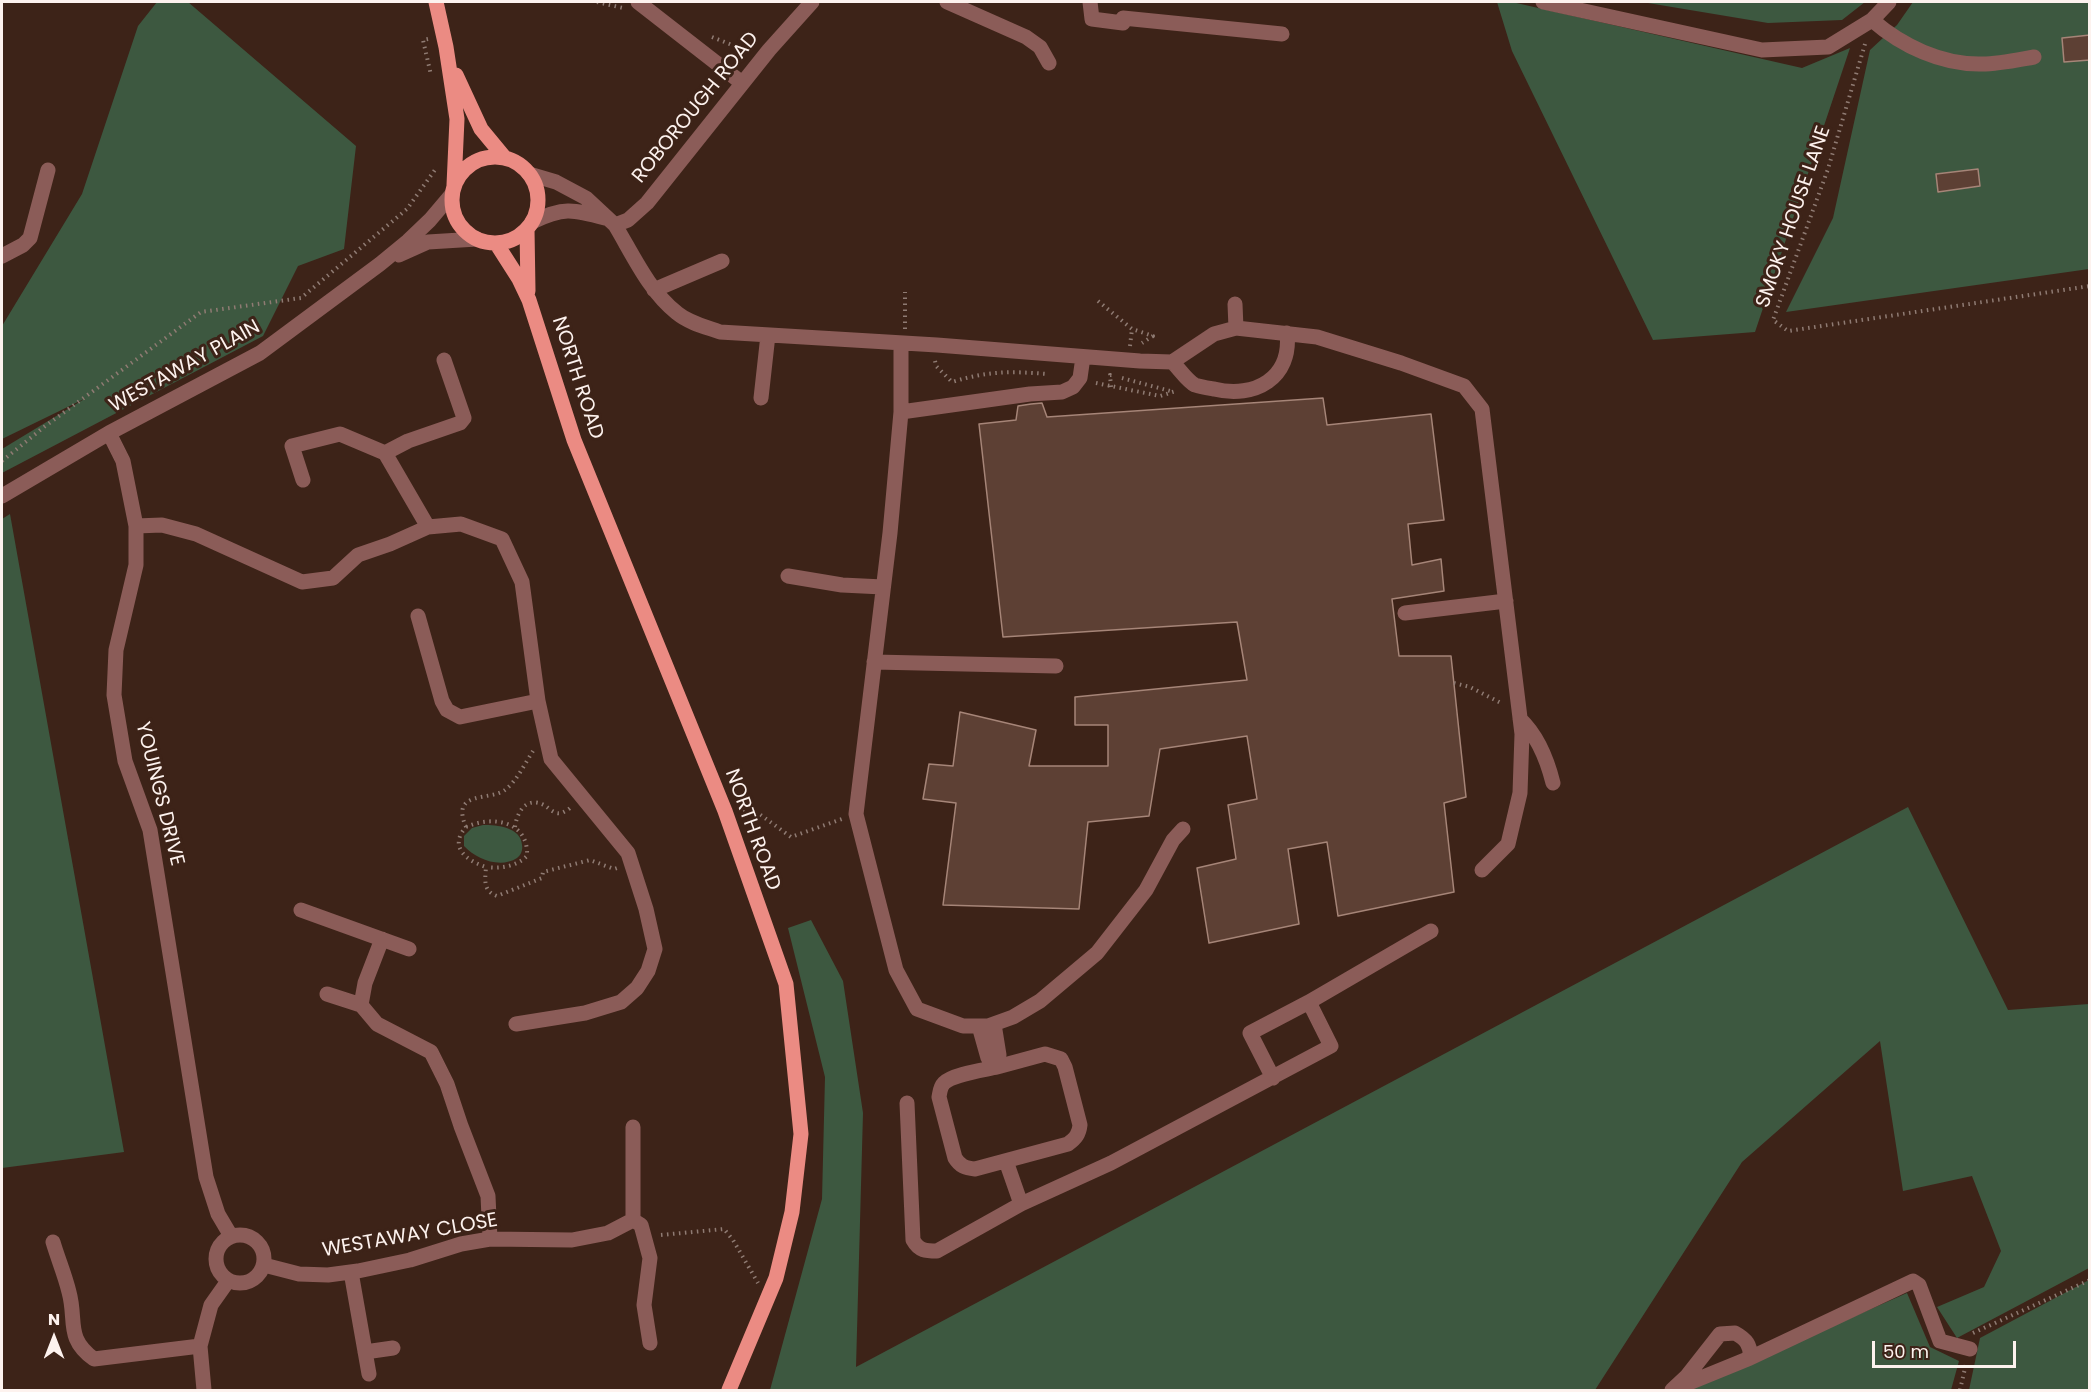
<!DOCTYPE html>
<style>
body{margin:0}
#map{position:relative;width:2091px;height:1392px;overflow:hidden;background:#3d2318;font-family:Poppins,sans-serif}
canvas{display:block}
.frame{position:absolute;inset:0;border:3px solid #fdf2ee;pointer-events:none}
.north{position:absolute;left:24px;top:1308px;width:60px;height:60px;-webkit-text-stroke:4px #3d2318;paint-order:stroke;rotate:0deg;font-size:16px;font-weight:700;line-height:24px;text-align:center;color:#fdf2ee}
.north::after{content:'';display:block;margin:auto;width:21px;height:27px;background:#fdf2ee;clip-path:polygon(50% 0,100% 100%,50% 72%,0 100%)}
.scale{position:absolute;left:1872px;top:1341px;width:144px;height:27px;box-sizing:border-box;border:3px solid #fdf2ee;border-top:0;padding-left:8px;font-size:18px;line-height:21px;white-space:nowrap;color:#fdf2ee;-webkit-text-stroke:4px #3d2318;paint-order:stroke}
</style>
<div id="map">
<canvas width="2091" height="1392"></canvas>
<div class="frame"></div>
<div class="north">N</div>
<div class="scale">50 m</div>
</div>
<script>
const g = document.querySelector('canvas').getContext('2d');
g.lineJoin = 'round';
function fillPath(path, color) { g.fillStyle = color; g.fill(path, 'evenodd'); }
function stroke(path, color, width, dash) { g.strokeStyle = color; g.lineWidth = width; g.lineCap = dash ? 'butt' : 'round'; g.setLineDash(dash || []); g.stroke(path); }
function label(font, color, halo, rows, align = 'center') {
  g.font = font + ' Poppins,sans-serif'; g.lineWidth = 6; g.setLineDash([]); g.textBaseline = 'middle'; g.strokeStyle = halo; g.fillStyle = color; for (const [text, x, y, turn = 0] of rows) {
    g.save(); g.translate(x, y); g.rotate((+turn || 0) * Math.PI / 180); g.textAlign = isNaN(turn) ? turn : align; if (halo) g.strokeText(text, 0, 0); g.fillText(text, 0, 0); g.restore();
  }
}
fillPath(new Path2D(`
 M 157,2 L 188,2 L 356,146 L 344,249 L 298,266 L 263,336 L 2,473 L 2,449 L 86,398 L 2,439 L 2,326 L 82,194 L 138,26 Z
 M 1497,2 L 1512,2 L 1802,68 L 1850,48 L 1755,332 L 1653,340 L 1512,51 Z
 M 1642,2 L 1865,2 L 1842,20 L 1768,23 Z
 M 1913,2 L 2089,2 L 2089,35 L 2062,38 L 2064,61 L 2089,60 L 2089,269 L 1786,312 L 1833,218 L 1870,50 L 1897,25 ZM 1978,169 L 1980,186 L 1938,191 L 1936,174 Z
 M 10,514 L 124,1152 L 2,1168 L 2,519 Z
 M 1908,807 L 2008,1010 L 2089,1004 L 2089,1268 L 1957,1338 L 1937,1307 L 1984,1287 L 2001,1251 L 1972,1176 L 1903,1191 L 1880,1041 L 1742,1162 L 1595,1390 L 770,1390 L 822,1199 L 825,1077 L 788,928 L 811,920 L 843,981 L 863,1113 L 856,1367 Z
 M 483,825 C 497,825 521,827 522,845 C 523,850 521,855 517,858 C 500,869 476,859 464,846 L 464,836 L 472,828 Z
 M 2089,1280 L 2089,1390 L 1969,1390 L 1980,1338 Z
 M 1907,1293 L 1930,1347 L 1959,1361 L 1951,1390 L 1688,1390 Z`), '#3d5840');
const building = new Path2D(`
 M 2090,35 L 2090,60 L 2064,62 L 2062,38 Z
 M 1978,169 L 1980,186 L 1938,192 L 1936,174 Z
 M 1323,398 L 1327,425 L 1431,414 L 1444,520 L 1408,524 L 1412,565 L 1441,559 L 1444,591 L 1392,599 L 1399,656 L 1451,656 L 1466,797 L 1444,803 L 1454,892 L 1338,916 L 1327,842 L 1288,849 L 1299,924 L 1209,943 L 1197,868 L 1236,859 L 1228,805 L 1257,799 L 1247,736 L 1160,749 L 1149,816 L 1088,822 L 1079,909 L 943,905 L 956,803 L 923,799 L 929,764 L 953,766 L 960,712 L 1036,730 L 1029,766 L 1108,766 L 1108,725 L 1075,725 L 1075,697 L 1247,680 L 1237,622 L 1003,637 L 979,424 L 1016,420 L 1018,406 L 1031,404 L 1042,403 L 1047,417 Z`);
fillPath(building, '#5d4034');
stroke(building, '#a68578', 1.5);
stroke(new Path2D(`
 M 597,2 L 623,8
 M 712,37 L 747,51
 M 428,39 L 423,40 L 431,75
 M 1865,44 L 1828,169 L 1773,320 L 1788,331 L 2090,286
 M 1098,301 L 1132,329 L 1153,336 L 1142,343
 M 905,329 L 905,292
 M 1130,346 L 1132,329
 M 935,361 L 936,366 L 952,382 C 988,371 1010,371 1047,374
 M 1122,378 L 1170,391
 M 1096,383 L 1160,396 L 1176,391
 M 1111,387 L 1110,375 L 1112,375
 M 2,461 L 44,427 L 201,312 L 301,298 L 407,209 L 437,167
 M 1454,683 L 1470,687 L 1501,703
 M 533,751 C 525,763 517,781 505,790 C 490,801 450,790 466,827 C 448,847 467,861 486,867 C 485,881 483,891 497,896 L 542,878 L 543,872 L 590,860 L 614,869 L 617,868
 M 743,812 L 758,813 L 791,837 L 842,819
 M 466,827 C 492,815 529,821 527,856 C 517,866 501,869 487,867
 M 515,827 C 517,812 526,796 544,805 C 549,808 555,815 561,813 C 563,813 569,809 570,808
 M 661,1235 L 724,1229 L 733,1240 L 758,1283
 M 1973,1333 L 2090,1280
 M 1960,1390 L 1966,1364`), '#8f7b73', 4, [1.5, 4.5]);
stroke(new Path2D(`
 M 638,2 L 742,83
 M 947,2 L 1026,37 L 1040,47 L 1049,63
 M 1090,2 L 1092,19 L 1123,23
 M 1543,2 L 1762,50 L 1828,47 L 1872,20 L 1889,2
 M 1123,18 L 1282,34
 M 1872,20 C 1902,46 1942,65 1982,64 C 1999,64 2017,60 2034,57
 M 529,174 L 556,182 L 586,198 L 615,225 L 628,220 L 647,203 L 769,50 L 812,2
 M 532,222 C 563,207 572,209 605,218
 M 615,225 C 633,255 649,291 677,313 C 689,323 706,327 720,332 L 937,345 L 1140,361 L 1172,362 L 1214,334 L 1236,328 L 1317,337 L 1401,363 L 1464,386 L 1482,409 L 1522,734 L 1520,793 L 1508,844 L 1482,870
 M 399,255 L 428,242 L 477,239
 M 2,256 L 23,245 L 30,238 L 48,170
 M 654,290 L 722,261
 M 1235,304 L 1236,328
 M 901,343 L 901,412 L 890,533 L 856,814 L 896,970 L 917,1009 L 963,1026 L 988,1026 L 1013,1017 L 1040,1001 L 1097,953 L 1146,890 L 1173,840 L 1183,829
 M 1172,362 C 1179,368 1187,381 1195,385 C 1201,387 1208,388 1214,389 C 1255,399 1292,378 1287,333
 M 761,398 L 768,335
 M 901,412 L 1030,394 L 1062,392 L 1073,387 L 1080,378 L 1083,357
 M 109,433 L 123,461 L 136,526 L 136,565 L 116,650 L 114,695 L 125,761 L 150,830 L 206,1177 L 218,1214 L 231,1236
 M 385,453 L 408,441 L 460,423 L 464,418 L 444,360
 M 303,480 L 292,446 L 340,434 L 385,453 L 428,527
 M 2,496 L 109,433 L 260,353 L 380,264 L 408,241 L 430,220 L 452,194
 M 136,526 L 162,525 L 196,534 L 302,582 L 333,578 L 358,555 L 390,544 L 428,527 L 461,524 L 502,539 L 522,582 L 538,701 L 551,759 L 628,853 L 646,909 L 655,949 L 648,971 L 637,988 L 621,1002 L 585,1013 L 516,1024
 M 788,576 L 842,585 L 883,587
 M 1405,613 L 1506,601
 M 418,616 L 442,701 L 447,710 L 460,717 L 538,701
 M 874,662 L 1056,666
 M 1520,719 C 1538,736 1547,759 1553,783
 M 301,910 L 409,949
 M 327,994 L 361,1005 L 377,1024 L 431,1052 L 447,1084 L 461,1126 L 488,1196 L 490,1239
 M 1309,1002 L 1431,931
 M 361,1005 L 365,983 L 382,939
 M 979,1026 L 988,1058 L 995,1061 L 999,1055 L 994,1024
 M 995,1061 L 997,1067 L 1045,1054 L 1061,1059 L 1065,1067 L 1080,1125 C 1079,1134 1076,1138 1068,1144 L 975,1169 C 965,1168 960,1166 955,1158 L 939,1097 C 940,1092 940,1087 944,1083 C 953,1074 984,1070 997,1067
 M 907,1103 L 913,1240 C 919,1251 926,1251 937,1251 L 1021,1204 L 1111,1163 L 1331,1046 L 1309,1002 L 1250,1033 L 1273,1078
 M 633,1127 L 633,1220 L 641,1225 L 650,1258 L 644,1305 L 650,1343
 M 1006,1161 L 1021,1204
 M216 1259a24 24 0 1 1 48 0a24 24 0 1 1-48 0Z
 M 53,1242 C 58,1259 65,1275 69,1292 C 77,1321 65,1338 94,1359 L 200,1346
 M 264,1265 L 299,1274 L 328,1275 L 358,1271 L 410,1260 L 461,1244 L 490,1239 L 572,1240 L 608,1233 L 633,1220
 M 351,1272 L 369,1374
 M 365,1352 L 393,1348
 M 1679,1387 L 1750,1358
 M 204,1390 L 200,1346 L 211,1305 L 228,1281
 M 1672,1390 L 1687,1376 L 1720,1334 L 1735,1333 C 1746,1339 1751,1345 1750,1358 L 1913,1281 L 1919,1285 L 1940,1341 L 1970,1349`), '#8b5c58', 15);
stroke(new Path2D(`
 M 436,2 L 446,47 L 457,119 L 454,185
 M 456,75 L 481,129 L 505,158
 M452 200a43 43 0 1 1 86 0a43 43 0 1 1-86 0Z
 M 527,229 L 528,291
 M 496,243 L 519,279 L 529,300 L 574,440 L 725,811 L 786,984 L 801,1134 L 792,1212 L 776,1278 L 729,1390`), '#eb8b83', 15);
label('20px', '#fdf2ee', '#3d2318', [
 ["ROBOROUGH ROAD",696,108,-51],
 ["SMOKY HOUSE LANE",1794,217,-71],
 ["WESTAWAY PLAIN",185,367,-29],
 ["NORTH ROAD",577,378,72],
 ["YOUINGS DRIVE",159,794,76],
 ["NORTH ROAD",752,830,70],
 ["WESTAWAY CLOSE",410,1236,-10]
]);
</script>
